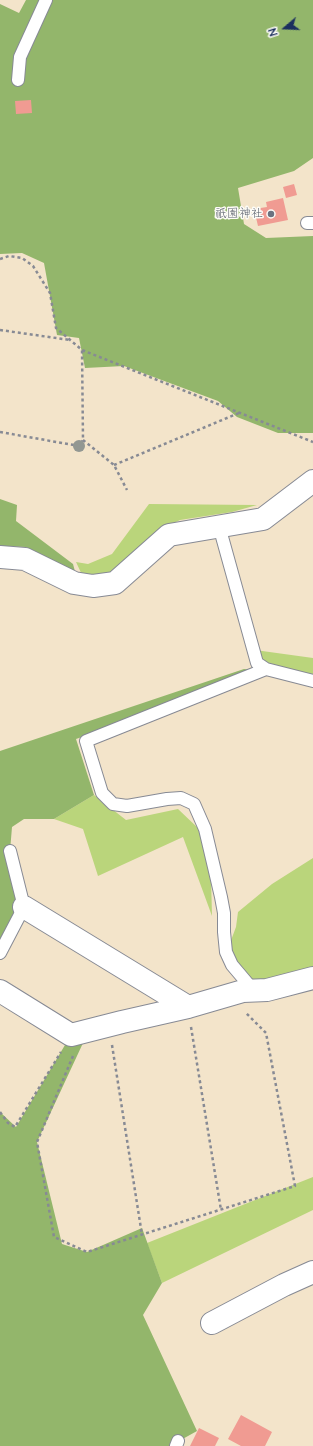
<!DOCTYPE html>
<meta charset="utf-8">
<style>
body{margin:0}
#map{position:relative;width:313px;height:1446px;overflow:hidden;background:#f3e4ca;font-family:"Architects Daughter",sans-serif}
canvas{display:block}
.north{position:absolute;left:265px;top:8px;width:40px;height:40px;-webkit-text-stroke:3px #fdfcf7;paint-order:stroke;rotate:251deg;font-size:11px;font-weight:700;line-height:16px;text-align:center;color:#1b2f5e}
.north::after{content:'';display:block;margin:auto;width:14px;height:18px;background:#1b2f5e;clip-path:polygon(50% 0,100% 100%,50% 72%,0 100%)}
</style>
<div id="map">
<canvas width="313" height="1446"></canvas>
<div class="north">N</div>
</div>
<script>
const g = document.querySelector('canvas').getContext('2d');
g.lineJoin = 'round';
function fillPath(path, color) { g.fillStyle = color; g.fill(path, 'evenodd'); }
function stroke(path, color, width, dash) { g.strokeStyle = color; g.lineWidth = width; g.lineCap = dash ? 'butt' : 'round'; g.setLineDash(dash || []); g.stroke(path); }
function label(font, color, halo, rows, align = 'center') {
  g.font = font + ' "Architects Daughter","Klee One",sans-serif'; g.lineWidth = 3; g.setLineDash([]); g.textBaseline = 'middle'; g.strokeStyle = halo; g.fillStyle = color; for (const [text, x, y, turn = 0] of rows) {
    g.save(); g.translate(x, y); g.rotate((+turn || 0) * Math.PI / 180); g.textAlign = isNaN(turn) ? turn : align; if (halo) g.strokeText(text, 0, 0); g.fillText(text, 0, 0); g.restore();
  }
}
fillPath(new Path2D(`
 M 149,504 L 257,505 L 232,512 L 180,520 L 154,533 L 126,564 L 109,577 L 83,577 L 76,562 L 88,564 L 112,554 Z
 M 255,650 L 313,658 L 313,677 L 269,666 Z
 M 94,795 L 126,820 L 178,809 L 199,829 L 211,877 L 212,916 L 183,837 L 98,876 L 83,829 L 54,819 Z
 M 313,858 L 313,975 L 255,982 L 235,964 L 230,943 L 236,927 L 238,912 L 272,884 Z
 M 313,1177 L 313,1210 L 162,1283 L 147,1243 Z`), '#bad57b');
fillPath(new Path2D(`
 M 26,0 L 313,0 L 313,158 L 294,171 L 238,188 L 244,224 L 266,238 L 313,236 L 313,433 L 278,433 L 237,417 L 218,401 L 124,366 L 85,368 L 79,338 L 57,335 L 44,263 L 22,253 L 0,254 L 0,4 L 19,13 Z
 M 0,499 L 17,505 L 16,521 L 73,564 L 77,579 L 26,547 L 0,546 Z
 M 244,669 L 261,671 L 175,705 L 76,739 L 94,795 L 54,819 L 24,819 L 12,827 L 10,851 L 24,905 L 0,952 L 0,751 Z
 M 71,1035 L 83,1043 L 37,1142 L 62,1244 L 87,1252 L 142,1228 L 162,1283 L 143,1315 L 197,1431 L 179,1441 L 176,1446 L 0,1446 L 0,1112 L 16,1127 Z`), '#93b66b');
fillPath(new Path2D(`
 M 31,100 L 32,113 L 16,114 L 15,101 Z
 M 294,184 L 297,195 L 286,198 L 283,187 Z
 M 283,198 L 288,220 L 258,226 L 254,209 L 267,207 L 266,202 Z
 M 241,1415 L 272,1432 L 265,1446 L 241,1446 L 228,1439 Z
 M 199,1428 L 219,1438 L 215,1446 L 190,1446 Z`), '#f09b92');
const service = new Path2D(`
 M 18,80 L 20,57 L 46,0
 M 307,223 L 313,223
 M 219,526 L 257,663 L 266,669 L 313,681
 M 0,953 L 24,907 L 10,851
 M 254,991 L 232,965 L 226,952 L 224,932 L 224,913 L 221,897 L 205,829 L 194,804 L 181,798 L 167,799 L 127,806 L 113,804 L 102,793 L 86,741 L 266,669
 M 176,1446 L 178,1441`);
const minor = new Path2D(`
 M 0,557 L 25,559 L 74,583 L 93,586 L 115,583 L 169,535 L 263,519 L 313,481
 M 24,907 L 188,1007
 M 0,991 L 71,1035 L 122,1022 L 188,1007 L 243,991 L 267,990 L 313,978
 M 212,1323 L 284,1285 L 313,1272`);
stroke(service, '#878a94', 14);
stroke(minor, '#878a94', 24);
stroke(new Path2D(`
 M 0,259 L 9,256 L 22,258 L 33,266 L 50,293 L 56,328 L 82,350 L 313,442
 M 0,330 L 70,340
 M 0,432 L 79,446 L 83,440 L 82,350
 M 83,440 L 114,465 L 127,490
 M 114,465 L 239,413
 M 191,1027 L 221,1210
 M 112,1045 L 142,1235
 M 73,1056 L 37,1142 L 54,1237 L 87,1252 L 295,1186 L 266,1033 L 245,1012
 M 0,1112 L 8,1123 L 15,1127 L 61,1052`), '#878a94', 2.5, [3, 3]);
stroke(service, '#fff', 12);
stroke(minor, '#fff', 22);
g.fillStyle = '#929792';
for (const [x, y] of [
 [79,446]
]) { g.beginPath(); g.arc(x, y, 6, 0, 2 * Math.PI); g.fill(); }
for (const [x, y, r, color] of [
 [271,214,4,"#6b7280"]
]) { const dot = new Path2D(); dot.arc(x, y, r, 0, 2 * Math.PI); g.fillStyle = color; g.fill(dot); stroke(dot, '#fdfcf7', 1.5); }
label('12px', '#5b616d', '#fdfcf7', [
 ["祇園神社",263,214]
], 'right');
</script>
